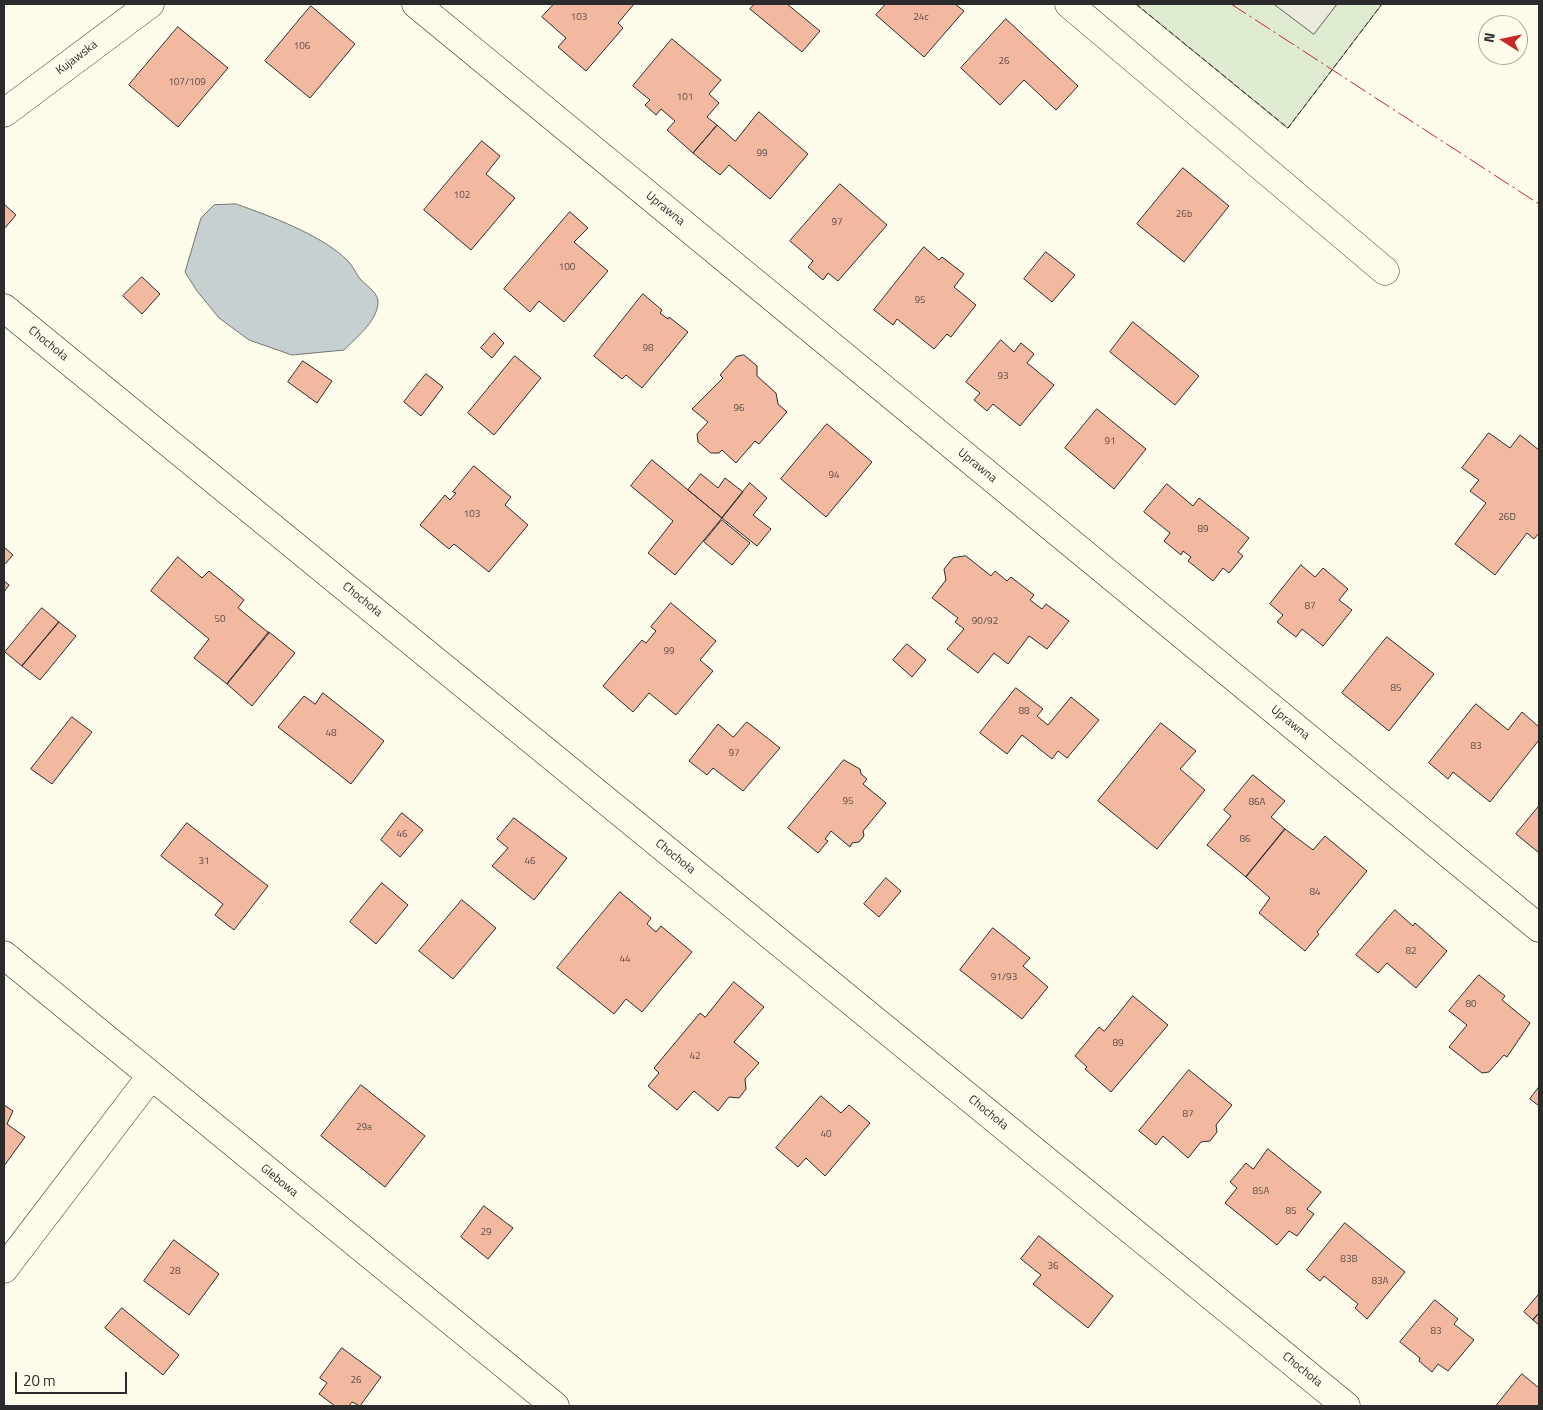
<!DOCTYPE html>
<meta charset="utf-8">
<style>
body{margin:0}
#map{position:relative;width:1543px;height:1410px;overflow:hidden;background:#fdfbea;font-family:"Titillium Web",sans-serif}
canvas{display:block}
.frame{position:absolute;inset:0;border:5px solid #2b2b2b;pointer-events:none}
.north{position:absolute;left:1478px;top:15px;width:50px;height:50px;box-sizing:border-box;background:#fdfbea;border:1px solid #a9a89e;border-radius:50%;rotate:280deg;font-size:14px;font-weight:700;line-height:20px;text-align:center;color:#2b2b2b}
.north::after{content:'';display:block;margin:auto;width:18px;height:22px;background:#c62828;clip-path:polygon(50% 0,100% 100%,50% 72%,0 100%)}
.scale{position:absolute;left:15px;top:1372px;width:112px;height:22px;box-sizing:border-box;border:2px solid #2b2b2b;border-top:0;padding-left:6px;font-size:15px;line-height:18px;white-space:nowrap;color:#2b2b2b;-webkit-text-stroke:4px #fdfbea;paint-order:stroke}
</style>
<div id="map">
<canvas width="1543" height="1410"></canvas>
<div class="frame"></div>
<div class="north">N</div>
<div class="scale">20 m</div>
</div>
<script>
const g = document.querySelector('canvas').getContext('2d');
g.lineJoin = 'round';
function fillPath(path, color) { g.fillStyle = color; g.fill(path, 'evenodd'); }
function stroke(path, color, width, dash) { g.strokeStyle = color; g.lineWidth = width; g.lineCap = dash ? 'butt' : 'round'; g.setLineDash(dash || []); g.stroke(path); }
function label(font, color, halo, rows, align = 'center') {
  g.font = font + ' "Titillium Web",sans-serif'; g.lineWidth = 4; g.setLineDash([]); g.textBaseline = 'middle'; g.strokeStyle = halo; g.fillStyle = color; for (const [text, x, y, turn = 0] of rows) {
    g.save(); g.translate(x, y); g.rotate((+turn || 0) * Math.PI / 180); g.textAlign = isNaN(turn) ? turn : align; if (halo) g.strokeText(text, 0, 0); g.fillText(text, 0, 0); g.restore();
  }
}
const green = new Path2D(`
 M 1136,4 L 1274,4 L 1314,34 L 1337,4 L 1382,4 L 1288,128 Z`);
fillPath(green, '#deebd1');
stroke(green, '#74746e', 1);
const parking = new Path2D(`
 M 1274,4 L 1337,4 L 1314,34 Z`);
fillPath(parking, '#eceadb');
stroke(parking, '#74746e', 1);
const water = new Path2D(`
 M 236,204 C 270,216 322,235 348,261 C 353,266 356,274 361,280 C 368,287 379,293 378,304 C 376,322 356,338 344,350 L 292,355 L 249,340 L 219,318 L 197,291 L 185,272 L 201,218 L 214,205 Z`);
fillPath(water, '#c7d0d0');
stroke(water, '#74746e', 1);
const building = new Path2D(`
 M 554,4 L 634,4 L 618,23 L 623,28 L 586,71 L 558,47 L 566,38 L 542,17 Z
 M 755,4 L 787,4 L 820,31 L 802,52 L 750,9 Z
 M 886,4 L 955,4 L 964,11 L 924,57 L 876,15 Z
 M 311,6 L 355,44 L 310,98 L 265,61 Z
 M 1006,19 L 1078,86 L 1056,110 L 1024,80 L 1000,105 L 961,68 Z
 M 178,27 L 228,68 L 178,127 L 129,85 Z
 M 672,39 L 721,80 L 709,94 L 719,103 L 707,117 L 717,125 L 693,153 L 667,130 L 675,121 L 661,109 L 656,115 L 645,105 L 650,100 L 633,86 Z
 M 759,112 L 808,154 L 770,199 L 729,165 L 720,175 L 693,153 L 717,125 L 735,141 Z
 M 482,141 L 500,156 L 486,174 L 515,198 L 471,250 L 424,210 Z
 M 1183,168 L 1229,206 L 1184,262 L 1137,224 Z
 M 840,184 L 887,225 L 838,281 L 828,273 L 823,280 L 808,267 L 813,261 L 790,241 Z
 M 4,204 L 16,215 L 4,229 Z
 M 570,212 L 588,228 L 574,242 L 608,271 L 564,322 L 539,301 L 530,312 L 504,289 Z
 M 924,247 L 939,260 L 942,257 L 964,274 L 954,287 L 976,305 L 951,337 L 947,334 L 934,349 L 897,319 L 893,325 L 874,310 Z
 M 1046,252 L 1075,275 L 1052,302 L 1024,279 Z
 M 142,277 L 160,294 L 142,314 L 123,296 Z
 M 643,294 L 662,310 L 660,313 L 668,319 L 669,317 L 688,332 L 642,388 L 626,375 L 622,379 L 594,356 Z
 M 1133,322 L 1199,376 L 1175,405 L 1110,352 Z
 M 494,333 L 504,343 L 492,358 L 481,348 Z
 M 1001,340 L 1014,352 L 1021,343 L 1034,354 L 1027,363 L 1054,385 L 1020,426 L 993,404 L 987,411 L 974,400 L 980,393 L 966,382 Z
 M 744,355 L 757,366 L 757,376 L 776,393 L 778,404 L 787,412 L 759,444 L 755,441 L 736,463 L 722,450 L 719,453 L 711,453 L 698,442 L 697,434 L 708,422 L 692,409 L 723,378 L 720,375 L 736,357 Z
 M 515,356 L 541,378 L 494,435 L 468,413 Z
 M 303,361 L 332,381 L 317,403 L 288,382 Z
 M 426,374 L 443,387 L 421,416 L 404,402 Z
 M 1097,409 L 1146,449 L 1114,489 L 1065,448 Z
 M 827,424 L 872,462 L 826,517 L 781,479 Z
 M 1489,433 L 1510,448 L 1520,435 L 1539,450 L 1539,533 L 1534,539 L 1527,533 L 1495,575 L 1455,544 L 1486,503 L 1470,491 L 1479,480 L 1462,468 Z
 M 652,460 L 722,518 L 675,575 L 648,553 L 673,521 L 631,486 Z
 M 474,466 L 511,497 L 505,505 L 528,525 L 489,572 L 454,544 L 449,549 L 420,525 L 445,495 L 450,500 L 456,493 L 453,492 Z
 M 701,474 L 718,488 L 725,478 L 743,492 L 722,518 L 688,490 Z
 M 750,483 L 767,498 L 753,515 L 771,529 L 757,546 L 722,518 Z
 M 1167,484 L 1193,506 L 1199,498 L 1249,538 L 1238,552 L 1243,556 L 1229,573 L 1223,568 L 1213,581 L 1188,561 L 1191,557 L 1183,551 L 1181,555 L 1164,541 L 1170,533 L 1144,512 Z
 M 722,520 L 750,543 L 732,565 L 704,542 Z
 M 4,547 L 13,555 L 4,565 Z
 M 966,556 L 991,576 L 995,571 L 1007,581 L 1011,577 L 1034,595 L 1030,600 L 1042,609 L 1046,604 L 1069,621 L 1047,649 L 1029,636 L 1008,664 L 994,653 L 978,673 L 947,649 L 964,629 L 955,622 L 958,618 L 932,598 L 946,580 L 944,569 L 953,558 Z
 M 178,557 L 202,578 L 209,571 L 244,600 L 238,608 L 269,633 L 227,684 L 194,658 L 209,639 L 151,591 Z
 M 1301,565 L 1315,577 L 1323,568 L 1348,589 L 1339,600 L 1352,610 L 1323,646 L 1302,629 L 1296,637 L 1277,622 L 1283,615 L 1270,604 Z
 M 4,581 L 9,585 L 4,592 Z
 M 671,603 L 716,641 L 700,660 L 713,671 L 676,715 L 649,693 L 633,712 L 603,686 L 642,640 L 646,643 L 656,631 L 651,627 Z
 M 42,608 L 59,622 L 22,666 L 5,652 Z
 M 59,622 L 76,636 L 40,680 L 22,666 Z
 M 269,632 L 295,653 L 252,706 L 227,684 Z
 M 1387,637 L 1434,674 L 1389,731 L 1342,693 Z
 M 907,644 L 926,660 L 912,677 L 893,660 Z
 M 1016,688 L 1043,709 L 1037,716 L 1048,725 L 1071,697 L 1099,720 L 1067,758 L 1058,751 L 1052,759 L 1022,735 L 1007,754 L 980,733 Z
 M 323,693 L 384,741 L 351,784 L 278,727 L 304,696 L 315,704 Z
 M 1476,704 L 1508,730 L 1522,712 L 1539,727 L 1539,740 L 1490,802 L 1453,772 L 1448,779 L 1429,763 Z
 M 72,717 L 92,732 L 52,784 L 31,769 Z
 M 747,722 L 780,748 L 743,791 L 713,768 L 707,775 L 689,761 L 718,724 L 733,737 Z
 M 1161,723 L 1196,751 L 1180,769 L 1205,790 L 1157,849 L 1098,801 Z
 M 844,760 L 860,769 L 861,774 L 867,779 L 863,784 L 886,803 L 863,831 L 864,836 L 859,842 L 852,843 L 850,847 L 831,831 L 825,839 L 828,841 L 818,853 L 788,828 Z
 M 1253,775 L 1285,801 L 1271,817 L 1285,829 L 1246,877 L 1207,845 L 1231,816 L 1224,810 Z
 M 1539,806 L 1539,851 L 1538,852 L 1516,834 Z
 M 402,813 L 423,830 L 400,857 L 381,840 Z
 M 514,818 L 567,858 L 534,900 L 492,866 L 508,848 L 497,839 Z
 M 187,823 L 268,886 L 234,930 L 215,915 L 223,904 L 161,856 Z
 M 1285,829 L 1313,850 L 1325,836 L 1367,871 L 1317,932 L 1319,934 L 1305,951 L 1259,913 L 1270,898 L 1246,877 Z
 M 886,878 L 901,891 L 879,917 L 864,904 Z
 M 382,883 L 408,905 L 376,944 L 350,922 Z
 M 620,892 L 651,918 L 647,924 L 656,932 L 661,926 L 692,952 L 642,1012 L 626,999 L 614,1014 L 557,968 Z
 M 462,900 L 496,928 L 453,979 L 419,951 Z
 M 1395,910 L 1413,926 L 1415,923 L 1447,951 L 1416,988 L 1387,963 L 1378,973 L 1356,955 Z
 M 993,928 L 1030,958 L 1023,966 L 1048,987 L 1022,1019 L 960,970 Z
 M 1479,975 L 1505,996 L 1502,1000 L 1530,1023 L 1507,1057 L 1504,1055 L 1489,1072 L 1482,1073 L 1449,1047 L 1467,1025 L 1449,1011 Z
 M 734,982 L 764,1007 L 734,1042 L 759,1063 L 745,1079 L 746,1089 L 739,1098 L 729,1097 L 718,1111 L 694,1091 L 677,1110 L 648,1086 L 659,1073 L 654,1068 L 700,1013 L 705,1017 Z
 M 1133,996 L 1168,1025 L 1111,1092 L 1085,1069 L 1087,1067 L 1075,1056 L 1099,1027 L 1104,1031 Z
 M 1189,1070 L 1232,1105 L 1216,1125 L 1217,1132 L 1210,1141 L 1201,1142 L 1188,1158 L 1163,1136 L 1156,1145 L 1139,1131 Z
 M 361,1085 L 425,1136 L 385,1187 L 321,1136 Z
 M 1539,1087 L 1539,1106 L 1530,1099 Z
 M 821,1096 L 841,1113 L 849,1105 L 870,1123 L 825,1176 L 806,1158 L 798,1167 L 776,1148 Z
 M 4,1105 L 13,1111 L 7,1124 L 25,1137 L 4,1166 Z
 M 1268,1149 L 1321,1192 L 1307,1209 L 1314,1214 L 1297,1236 L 1289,1231 L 1277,1245 L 1225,1203 L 1237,1188 L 1230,1182 L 1246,1163 L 1253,1169 Z
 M 484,1206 L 513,1228 L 488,1259 L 461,1237 Z
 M 1345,1223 L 1405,1272 L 1367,1319 L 1355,1308 L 1358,1304 L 1324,1276 L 1320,1281 L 1307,1270 Z
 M 1039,1236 L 1113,1296 L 1088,1328 L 1033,1284 L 1041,1275 L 1021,1259 Z
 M 174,1240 L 219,1274 L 189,1315 L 144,1281 Z
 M 1539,1294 L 1539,1313 L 1533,1320 L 1524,1312 Z
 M 1435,1300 L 1458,1319 L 1454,1324 L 1474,1340 L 1448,1371 L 1438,1364 L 1432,1372 L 1419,1361 L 1420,1358 L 1400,1342 Z
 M 122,1308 L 179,1355 L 163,1375 L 105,1328 Z
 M 1539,1313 L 1539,1325 L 1533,1320 Z
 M 342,1348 L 381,1377 L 360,1406 L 352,1402 L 349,1406 L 335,1406 L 319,1394 L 327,1383 L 320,1378 Z
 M 1522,1374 L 1539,1388 L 1539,1406 L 1496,1406 Z`);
fillPath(building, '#f2b8a0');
stroke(building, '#2b2b2b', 1);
const minor = new Path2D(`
 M 416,4 L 1539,928
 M 1069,4 L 1385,271
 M 4,113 L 150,4
 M 4,308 L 1346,1406
 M 4,955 L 555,1406
 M 4,1269 L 151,1076`);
stroke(minor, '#2b2b2b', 29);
stroke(minor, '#fdfbea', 28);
stroke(new Path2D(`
 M 1136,4 L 1288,128 L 1382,4`), '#2b2b2b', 1, [6, 2.5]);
stroke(new Path2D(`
 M 1231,4 L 1539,204`), '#c62828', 1, [18, 4, 2.5, 4]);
label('10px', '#5d4e48', null, [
 ["103",579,18],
 ["24c",921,18],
 ["106",302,47],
 ["26",1004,62],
 ["107/109",187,83],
 ["101",685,98],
 ["99",762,154],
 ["102",462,196],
 ["26b",1184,215],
 ["97",837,223],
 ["100",567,268],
 ["95",920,301],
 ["98",648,349],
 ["93",1003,377],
 ["96",739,409],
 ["91",1110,442],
 ["94",834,476],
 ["103",472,515],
 ["26D",1507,518],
 ["89",1203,530],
 ["87",1310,607],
 ["50",220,620],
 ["90/92",985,622],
 ["99",669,652],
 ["85",1396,689],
 ["88",1024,712],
 ["48",331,734],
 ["83",1476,747],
 ["97",734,754],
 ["95",848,802],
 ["86A",1257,803],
 ["46",402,835],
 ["86",1245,840],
 ["31",204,862],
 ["46",530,862],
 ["84",1315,893],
 ["82",1411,952],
 ["44",625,960],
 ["91/93",1004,978],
 ["80",1471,1005],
 ["89",1118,1044],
 ["42",695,1057],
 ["87",1188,1115],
 ["29a",364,1128],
 ["40",826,1135],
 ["85A",1261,1192],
 ["85",1291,1212],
 ["29",486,1233],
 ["83B",1349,1260],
 ["36",1053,1267],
 ["28",175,1272],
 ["83A",1380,1282],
 ["83",1436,1332],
 ["26",356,1381]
]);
label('12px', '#2b2b2b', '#fdfbea', [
 ["Kujawska",77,58,-37],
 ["Uprawna",665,209,39],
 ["Chochoła",48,344,39],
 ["Uprawna",977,466,39],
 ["Chochoła",362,600,39],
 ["Uprawna",1290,723,39],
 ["Chochoła",675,857,39],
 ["Chochoła",988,1113,39],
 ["Glebowa",279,1181,39],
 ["Chochoła",1302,1370,39]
]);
</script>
